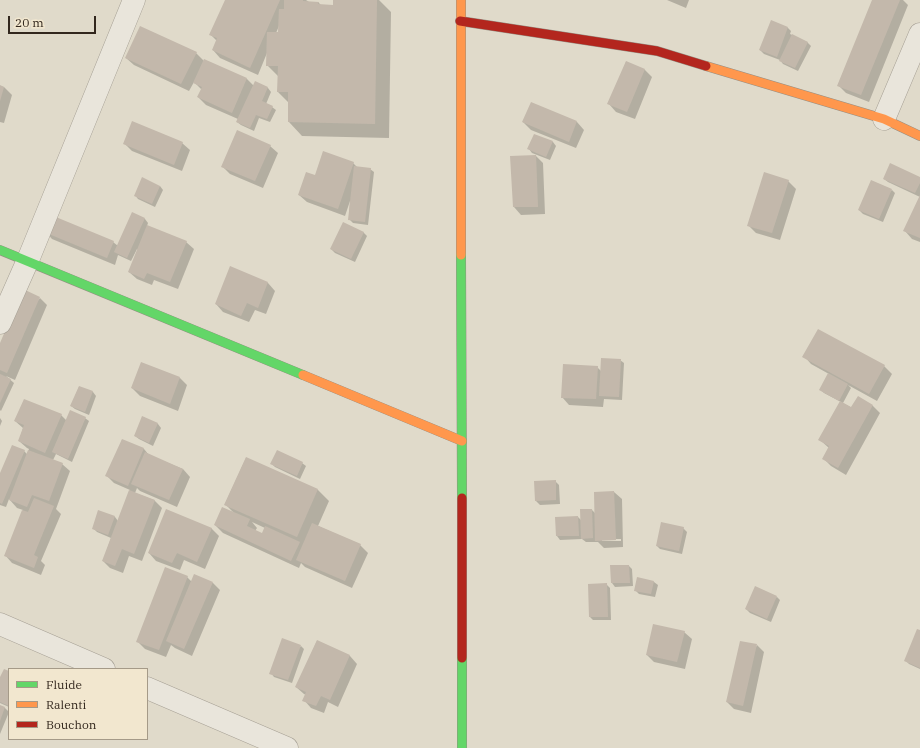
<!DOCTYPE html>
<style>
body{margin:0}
#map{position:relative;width:920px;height:748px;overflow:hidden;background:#e0daca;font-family:"IBM Plex Serif",serif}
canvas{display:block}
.legend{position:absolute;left:8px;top:668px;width:140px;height:72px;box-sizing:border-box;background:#f2e7cf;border:1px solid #a59a88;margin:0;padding:5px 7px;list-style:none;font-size:12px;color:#32271d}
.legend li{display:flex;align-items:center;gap:8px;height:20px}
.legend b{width:20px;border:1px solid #a59a88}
.scale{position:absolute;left:8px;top:16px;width:88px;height:18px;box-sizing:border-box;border:2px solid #32271d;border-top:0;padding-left:5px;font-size:12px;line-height:14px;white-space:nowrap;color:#32271d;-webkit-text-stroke:3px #f2e7cf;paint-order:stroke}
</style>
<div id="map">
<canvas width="920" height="748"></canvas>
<ul class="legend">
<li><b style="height:5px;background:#63d668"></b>Fluide</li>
<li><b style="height:5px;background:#ff974d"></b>Ralenti</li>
<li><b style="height:5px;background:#b3261e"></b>Bouchon</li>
</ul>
<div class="scale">20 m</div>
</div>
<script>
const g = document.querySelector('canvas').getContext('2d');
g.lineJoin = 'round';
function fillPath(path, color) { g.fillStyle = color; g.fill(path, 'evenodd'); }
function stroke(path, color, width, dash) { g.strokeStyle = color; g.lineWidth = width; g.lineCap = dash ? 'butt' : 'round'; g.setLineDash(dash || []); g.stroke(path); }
fillPath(new Path2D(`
 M 226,0 L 306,0 L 309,2 L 318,2 L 321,5 L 334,6 L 334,0 L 379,0 L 391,12 L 389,138 L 302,136 L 289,122 L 289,103 L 278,92 L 279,77 L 267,65 L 267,53 L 258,75 L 220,58 L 213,50 L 217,41 L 211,35 ZM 279,26 L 279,33 L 276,33 Z
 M 667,0 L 689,0 L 686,8 Z
 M 873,0 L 903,0 L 908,5 L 869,102 L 846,93 L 838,85 Z
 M 771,22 L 788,28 L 791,31 L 790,34 L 807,42 L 811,46 L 798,71 L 783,64 L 780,60 L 764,54 L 760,50 Z
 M 196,53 L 204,61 L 247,79 L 254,86 L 255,83 L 268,88 L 271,92 L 266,104 L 272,107 L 276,110 L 270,122 L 259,118 L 254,131 L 241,125 L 237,122 L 238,119 L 206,105 L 198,97 L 202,90 L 194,82 L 189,91 L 134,65 L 126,58 Z
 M 626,62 L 645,70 L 652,77 L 635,119 L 616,112 L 609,104 Z
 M 0,86 L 4,87 L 12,95 L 4,123 L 0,122 Z
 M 523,122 L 577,122 L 584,130 L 576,148 L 531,130 Z
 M 535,135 L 553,142 L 556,146 L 550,160 L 532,153 L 529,149 Z
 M 182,143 L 190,150 L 182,171 L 132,151 L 125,144 Z
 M 270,146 L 278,153 L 263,188 L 230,174 L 223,167 Z
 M 536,156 L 543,163 L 545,214 L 521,215 L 514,207 L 511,157 Z
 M 353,163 L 357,167 L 370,169 L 374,172 L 368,225 L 353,223 L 349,219 L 350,201 L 345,216 L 307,202 L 299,195 Z
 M 920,178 L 920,197 L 888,182 L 884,179 Z
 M 788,181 L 796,189 L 780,240 L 756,233 L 749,226 Z
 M 160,186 L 163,190 L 155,207 L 138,199 L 135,195 Z
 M 892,190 L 895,193 L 883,222 L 863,214 L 859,210 Z
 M 920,197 L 920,242 L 912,239 L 905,231 Z
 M 132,214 L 145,219 L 148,223 L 147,226 L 186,242 L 194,249 L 178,289 L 154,280 L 152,285 L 137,279 L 129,272 L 138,249 L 137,249 L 131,261 L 118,255 L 115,265 L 52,239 L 45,231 L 113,242 L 118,246 Z
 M 363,232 L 367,236 L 355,262 L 335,253 L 331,249 Z
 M 231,268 L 268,283 L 275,291 L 266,314 L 255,310 L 249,322 L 223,312 L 216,304 Z
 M 40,298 L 47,305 L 15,380 L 6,376 L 14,383 L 1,411 L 0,410 L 0,345 Z
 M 804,356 L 884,366 L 892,374 L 877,401 L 848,385 L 851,388 L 843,403 L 852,408 L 858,397 L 873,406 L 880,413 L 846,475 L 831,466 L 824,459 L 829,448 L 820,440 L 841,402 L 824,393 L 820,389 L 829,374 L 811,364 Z
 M 620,360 L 624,363 L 622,400 L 604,399 L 603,407 L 569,405 L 562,397 L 597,367 L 601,371 Z
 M 180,378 L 187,385 L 178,411 L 140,396 L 132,388 Z
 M 79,387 L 93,392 L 96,396 L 89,415 L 75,409 L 71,406 Z
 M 61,415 L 67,421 L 85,418 L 89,421 L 72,462 L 56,454 L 53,460 L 62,464 L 70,471 L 56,509 L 61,514 L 41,561 L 45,565 L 41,575 L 12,563 L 5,555 L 23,510 L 17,508 L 9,499 L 6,507 L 0,505 L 0,475 L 24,451 L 27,454 L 29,449 L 27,448 L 19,441 L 23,428 L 15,421 Z
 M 143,417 L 158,424 L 161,428 L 153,446 L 139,439 L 135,436 Z
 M 0,418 L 2,421 L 0,426 Z
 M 122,440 L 144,449 L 149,455 L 183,469 L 190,477 L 177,507 L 140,491 L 137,488 L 135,493 L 154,500 L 162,508 L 142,561 L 129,556 L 123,573 L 110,568 L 103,561 L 111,538 L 97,532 L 93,528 L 99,512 L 115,517 L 118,521 L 130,490 L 114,483 L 107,476 Z
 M 246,458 L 318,490 L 329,501 L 318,526 L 360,545 L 368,553 L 352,588 L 305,567 L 301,563 L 299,568 L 223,533 L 215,525 L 234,513 L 225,504 ZM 252,522 L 265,528 L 262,535 L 255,531 L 257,528 Z
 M 302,463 L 306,466 L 300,479 L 275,467 L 272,464 Z
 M 555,481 L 559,485 L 560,504 L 540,505 L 536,501 L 535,482 Z
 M 614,492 L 622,499 L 623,547 L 604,548 L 598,542 L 586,542 L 582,539 L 560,540 L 557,536 L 578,517 L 581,520 L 592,510 L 595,513 L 595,493 ZM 602,539 L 621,539 L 621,541 L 602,541 Z
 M 211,528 L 219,536 L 205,569 L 184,560 L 180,570 L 156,561 L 149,553 Z
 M 683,528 L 687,532 L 682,554 L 660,549 L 657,546 Z
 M 629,566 L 632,569 L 633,586 L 615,587 L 612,583 Z
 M 187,577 L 192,582 L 213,583 L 220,590 L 192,656 L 175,648 L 171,645 L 166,657 L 145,649 L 137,641 Z
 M 638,578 L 654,582 L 658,585 L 655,597 L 639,594 L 635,590 Z
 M 606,584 L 610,588 L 611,620 L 593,620 L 590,617 Z
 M 777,597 L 780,600 L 771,622 L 750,613 L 746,609 Z
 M 920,631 L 920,669 L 909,664 L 905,660 Z
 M 684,632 L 692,639 L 685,669 L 654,662 L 647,655 Z
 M 317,641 L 350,656 L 357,664 L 338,707 L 328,702 L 324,713 L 311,708 L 304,700 L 306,695 L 304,694 L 296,687 Z
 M 757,645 L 764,652 L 751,713 L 734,709 L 727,702 Z
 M 301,646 L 304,649 L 292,683 L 274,677 L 271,673 Z
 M 9,672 L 9,707 L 0,703 L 0,679 Z
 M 0,706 L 5,708 L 9,712 L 0,734 Z`), '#0003');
fillPath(new Path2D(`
 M 225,0 L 280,0 L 250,68 L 212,50 L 217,38 L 209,35 Z
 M 284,0 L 303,0 L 303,1 L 319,2 L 318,4 L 333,5 L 333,0 L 377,0 L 375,124 L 288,122 L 288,92 L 277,92 L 278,66 L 266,66 L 267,32 L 278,32 L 279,9 L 284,9 Z
 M 872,0 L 900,0 L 861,95 L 837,86 Z
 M 771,20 L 788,27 L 777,57 L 759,50 Z
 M 140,26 L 197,52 L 181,84 L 125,58 Z
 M 792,34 L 808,42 L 795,68 L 779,61 Z
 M 204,59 L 247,78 L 232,113 L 197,97 L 202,87 L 193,83 Z
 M 626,61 L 645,69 L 627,112 L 607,104 Z
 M 255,81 L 268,87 L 262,101 L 273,106 L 267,119 L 256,115 L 250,128 L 236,122 Z
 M 0,85 L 4,87 L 0,101 Z
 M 531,102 L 577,121 L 569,142 L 522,122 Z
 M 132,121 L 183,142 L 174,165 L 123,144 Z
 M 237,130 L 271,145 L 255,181 L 221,167 Z
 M 534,134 L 553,141 L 546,157 L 527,149 Z
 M 323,151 L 354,162 L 338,209 L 298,195 L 306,172 L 315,175 Z
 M 536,155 L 538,207 L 513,207 L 510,156 Z
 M 890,163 L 920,177 L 920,183 L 915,193 L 883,179 Z
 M 354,166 L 371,168 L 365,222 L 348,220 Z
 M 764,172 L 789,180 L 772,233 L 747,226 Z
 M 142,177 L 160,186 L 152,204 L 134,196 Z
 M 871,180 L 892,189 L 879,219 L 858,210 Z
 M 920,195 L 920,238 L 903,231 Z
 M 132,212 L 145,218 L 127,258 L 114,252 Z
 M 51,215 L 114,241 L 107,258 L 44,232 Z
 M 343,222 L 364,232 L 351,259 L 330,249 Z
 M 147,225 L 187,241 L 170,282 L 147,273 L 144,279 L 128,272 Z
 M 230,266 L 268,282 L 258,308 L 247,303 L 241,316 L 215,304 Z
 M 23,289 L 40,297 L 7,373 L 0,370 L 0,343 Z
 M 818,329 L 885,365 L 869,394 L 802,357 Z
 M 601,358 L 621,359 L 619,397 L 599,396 Z
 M 141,362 L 180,377 L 170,404 L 131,388 Z
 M 563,364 L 598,366 L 596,399 L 561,398 Z
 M 828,373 L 848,384 L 839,401 L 819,390 Z
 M 0,374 L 11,379 L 0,403 Z
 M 79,386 L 93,391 L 85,412 L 70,406 Z
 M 858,396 L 873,405 L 838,468 L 822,459 L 829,446 L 818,440 L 840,401 L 851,407 Z
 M 24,399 L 62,414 L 45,453 L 18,441 L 24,425 L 14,421 Z
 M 70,410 L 86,417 L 68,459 L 52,452 Z
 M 142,416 L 158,423 L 149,443 L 134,436 Z
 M 122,439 L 144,448 L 128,486 L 105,476 Z
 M 12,445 L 25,450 L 2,504 L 0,503 L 0,473 Z
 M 28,450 L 63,463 L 49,501 L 32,495 L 27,507 L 9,500 Z
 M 277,450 L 303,462 L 297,476 L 270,464 Z
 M 145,452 L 183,469 L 169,500 L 131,484 Z
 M 246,457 L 318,489 L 297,537 L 224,505 Z
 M 556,480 L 556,500 L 535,501 L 534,481 Z
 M 129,490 L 155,500 L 134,554 L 122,549 L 115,566 L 102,561 Z
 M 614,491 L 616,540 L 595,541 L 594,492 Z
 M 34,498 L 54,506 L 34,555 L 38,557 L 34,568 L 4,556 L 22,510 L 28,512 Z
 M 222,507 L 250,519 L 247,526 L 262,533 L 265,526 L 300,542 L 291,561 L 214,525 Z
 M 166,509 L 212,528 L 197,562 L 177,553 L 172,563 L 148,553 Z
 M 580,509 L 592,509 L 593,538 L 581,539 Z
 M 98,510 L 115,516 L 108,535 L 92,529 Z
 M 578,516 L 579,536 L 556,536 L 555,517 Z
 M 661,522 L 684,527 L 679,551 L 656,546 Z
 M 312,523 L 361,544 L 345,581 L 296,560 Z
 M 610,565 L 629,565 L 630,583 L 611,583 Z
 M 165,567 L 188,576 L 159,650 L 136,642 Z
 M 194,574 L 213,582 L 184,649 L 166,641 Z
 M 637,577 L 654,581 L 651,594 L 634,591 Z
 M 607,583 L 608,617 L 589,617 L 588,584 Z
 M 755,586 L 777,596 L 767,619 L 745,609 Z
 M 653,624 L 685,631 L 677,662 L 646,655 Z
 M 917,629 L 920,630 L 920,668 L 904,661 Z
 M 282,638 L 301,645 L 288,680 L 269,674 Z
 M 317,640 L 350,655 L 330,700 L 321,696 L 316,706 L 302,701 L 306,692 L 295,687 Z
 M 740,641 L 757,644 L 743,706 L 726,702 Z
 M 4,669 L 9,671 L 9,706 L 0,702 L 0,677 Z
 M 0,705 L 5,707 L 0,721 Z`), '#c3b8ab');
const street = new Path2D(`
 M 884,119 L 920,34
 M 0,323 L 28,260 L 134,0
 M 0,624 L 104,669
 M 147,688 L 287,748`);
const fast = new Path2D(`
 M 0,250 L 303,375
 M 461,255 L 462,498
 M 462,658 L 462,748`);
const slow = new Path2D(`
 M 461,0 L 461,255
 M 706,66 L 884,119 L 920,136
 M 303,375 L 462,441`);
const jam = new Path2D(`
 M 460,21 L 657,51 L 706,66
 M 462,498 L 462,658`);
stroke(street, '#a59f94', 23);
stroke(fast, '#958e83', 10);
stroke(slow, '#958e83', 10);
stroke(jam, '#958e83', 10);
stroke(street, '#e9e5db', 22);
stroke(fast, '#63d668', 9);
stroke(slow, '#ff974d', 9);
stroke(jam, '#b3261e', 9);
</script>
